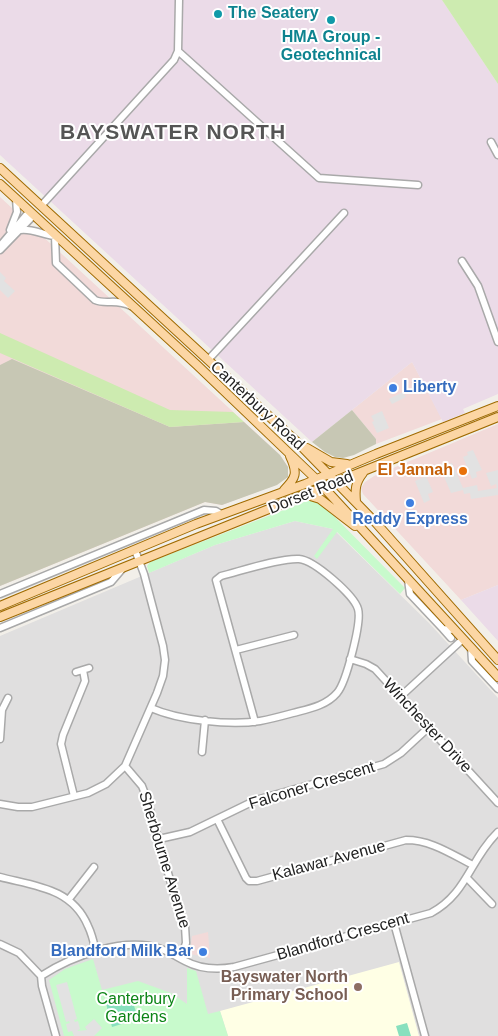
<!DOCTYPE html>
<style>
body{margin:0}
canvas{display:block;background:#f2efe9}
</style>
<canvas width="498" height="1036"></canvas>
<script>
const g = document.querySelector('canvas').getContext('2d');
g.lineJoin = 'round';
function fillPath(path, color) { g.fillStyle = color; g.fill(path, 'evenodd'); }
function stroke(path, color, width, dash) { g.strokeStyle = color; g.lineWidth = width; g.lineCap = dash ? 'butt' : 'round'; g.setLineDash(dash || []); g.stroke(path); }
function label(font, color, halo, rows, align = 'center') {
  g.font = font + ' Helvetica,sans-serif'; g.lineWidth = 4; g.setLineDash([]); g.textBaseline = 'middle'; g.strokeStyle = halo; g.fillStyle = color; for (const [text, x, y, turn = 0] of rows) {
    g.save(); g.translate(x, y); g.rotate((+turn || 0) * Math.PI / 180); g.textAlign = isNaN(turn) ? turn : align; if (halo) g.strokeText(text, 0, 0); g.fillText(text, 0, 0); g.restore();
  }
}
fillPath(new Path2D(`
 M 295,521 L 333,529 L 429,623 L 498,698 L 498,1036 L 0,1036 L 0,636 L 215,545 Z`), '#e0dfdf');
fillPath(new Path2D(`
 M 0,197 L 280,455 L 288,467 L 288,477 L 275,485 L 222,505 L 205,502 L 0,586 Z
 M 412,362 L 442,419 L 376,444 L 376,439 L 352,410 Z
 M 498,424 L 498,585 L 461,600 L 363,494 L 361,488 L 365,482 L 374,476 Z
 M 208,932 L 210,958 L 190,954 L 192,936 Z`), '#f2dad9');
fillPath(new Path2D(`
 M 0,0 L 442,0 L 498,84 L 498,394 L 463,409 L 465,413 L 443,422 L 412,362 L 312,442 L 0,155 Z
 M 498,585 L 498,641 L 461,600 Z`), '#ebdbe8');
fillPath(new Path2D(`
 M 399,962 L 419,1036 L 228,1036 L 220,1011 Z`), '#ffffe5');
fillPath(new Path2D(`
 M 12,359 L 170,427 L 244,422 L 280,455 L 288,467 L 288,477 L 277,485 L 222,505 L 205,502 L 0,586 L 0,365 Z
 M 352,410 L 376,439 L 376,444 L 354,455 L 343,458 L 335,457 L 325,452 L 312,442 Z`), '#c7c7b4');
fillPath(new Path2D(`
 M 442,0 L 498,0 L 498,84 Z
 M 0,333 L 170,410 L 233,412 L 244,422 L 170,427 L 0,353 Z`), '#cdebb0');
fillPath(new Path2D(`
 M 312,499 L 323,505 L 405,588 L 400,594 L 337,532 L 317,559 L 314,556 L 333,529 L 295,521 L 215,545 L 149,573 L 147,566 L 150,562 Z
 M 93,959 L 102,990 L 138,981 L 171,993 L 187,1004 L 187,968 L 196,971 L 208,1014 L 220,1011 L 228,1036 L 64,1036 L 49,980 L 65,969 Z`), '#c8facc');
fillPath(new Path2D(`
 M 130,992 L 138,1019 L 112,1027 L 105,999 Z
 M 407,1023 L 411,1036 L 399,1036 L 396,1026 Z`), '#88e0be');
fillPath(new Path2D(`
 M 0,272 L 6,278 L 4,281 L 15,291 L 8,298 L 0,290 Z
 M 403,392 L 406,397 L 392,404 L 389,399 Z
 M 382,411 L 389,428 L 377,433 L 372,422 L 374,421 L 371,416 Z
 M 473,450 L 482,470 L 476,472 L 477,477 L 472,479 L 463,457 L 468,455 L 467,452 Z
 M 445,463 L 446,465 L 452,463 L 463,488 L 477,485 L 478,491 L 497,488 L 496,484 L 491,486 L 486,473 L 498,470 L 498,495 L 471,499 L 470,493 L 464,494 L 463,490 L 451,493 L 439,465 Z
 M 426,476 L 433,492 L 428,494 L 430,500 L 424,503 L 415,481 Z
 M 67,982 L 77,1019 L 74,1020 L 75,1022 L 78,1021 L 80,1029 L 77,1031 L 87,1030 L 85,1027 L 94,1019 L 102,1028 L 94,1036 L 74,1036 L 72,1031 L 68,1032 L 66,1024 L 70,1023 L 69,1021 L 66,1022 L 56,985 Z`), '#e2e2e2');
const minor = new Path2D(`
 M 178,51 L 319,178 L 418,185
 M 491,142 L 498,155
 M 41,206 L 174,60 L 178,51 L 179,0
 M 10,230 L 17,212 L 16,199
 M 20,230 C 32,228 43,235 55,236 L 56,263 L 95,300 C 106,305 116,298 131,306
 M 0,246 L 29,212
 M 0,250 L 33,216
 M 462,261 L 478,286 L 498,342
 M 208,360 L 344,213
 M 408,580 L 410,594 L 443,629 L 455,630
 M 0,594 L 204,510 L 216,511 L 221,514
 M 0,628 L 111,582 L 123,568
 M 443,629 L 451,638
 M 471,647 L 472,661 L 498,689
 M 236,650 L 294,635
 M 350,659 L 366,664 L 375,669 L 498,803
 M 76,672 L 89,668
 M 400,697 L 463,639
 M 151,708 C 178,720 230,726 260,721 C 271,719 282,716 293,713 C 308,709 326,706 337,693 C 346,683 362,622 358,609 C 354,595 314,560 299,559 C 279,558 241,571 221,576 L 216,580 L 255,722
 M 0,739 L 2,710 L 8,698
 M 202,752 L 205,720
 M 125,766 L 142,786 L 147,799 L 174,894 L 185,926 L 186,943 L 181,958
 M 74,796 L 61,744 L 63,735 L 85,681 L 83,670
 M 0,804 L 18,807 L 32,807 L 88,793 L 106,784 L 125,766 L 157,693 L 163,676 L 165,660 L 163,646 L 144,574 L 135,550
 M 217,819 L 246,878 L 249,881 L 257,881 L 406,840 C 431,840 451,854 473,865
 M 159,839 L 190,832 L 256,800 L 384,764 L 401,753 L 428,728
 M 0,877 C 35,886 72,888 88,926 C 92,934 94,943 96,952
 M 467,878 L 492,904
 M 69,899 L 94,867
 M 394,923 L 425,1036
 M 0,944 L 19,953 L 41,976 L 42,986 L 56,1036
 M 41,976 C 72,956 125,936 161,949 C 170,952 177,957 185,961 C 200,969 217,970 234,967 L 431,913 C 467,894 470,859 498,832`);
const major = new Path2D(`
 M 0,168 L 297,442 L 376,523 L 498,660
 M 0,184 L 197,365 L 316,479 L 498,677
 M 307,448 L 331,462 L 347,464
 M 284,490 C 296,478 298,473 290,456
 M 307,495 L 320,499 L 355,526
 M 356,502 C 355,490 355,483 363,473
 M 0,606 L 196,524 L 305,484 L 376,454 L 498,406
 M 0,617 L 498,417`);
stroke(minor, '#a9a9a9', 9);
stroke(major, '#a06b00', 10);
stroke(minor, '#fff', 6);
stroke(major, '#fcd6a4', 8);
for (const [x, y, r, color] of [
 [218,14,5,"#0f9aa8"],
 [331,20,5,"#0f9aa8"],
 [393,388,5,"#3f7fe0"],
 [463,471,5,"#e8710a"],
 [410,503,5,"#3f7fe0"],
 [203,952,5,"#3f7fe0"],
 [358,987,5,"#8d6e63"]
]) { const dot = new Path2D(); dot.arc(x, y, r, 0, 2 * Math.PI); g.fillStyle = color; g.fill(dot); stroke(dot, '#fff', 2); }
label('bold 16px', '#0d838f', '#fff', [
 ["The Seatery",228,14],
 ["HMA Group -",331,38,"center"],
 ["Geotechnical",331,56,"center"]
], 'left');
label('bold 16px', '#366cbe', '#fff', [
 ["Liberty",403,388],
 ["Reddy Express",410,520,"center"],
 ["Blandford Milk Bar",193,952,"right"]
], 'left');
label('16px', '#222', '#fff', [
 ["Canterbury Road",257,406,43],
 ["Dorset Road",311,493,-22],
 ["Winchester Drive",427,726,47],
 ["Falconer Crescent",312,786,-17],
 ["Sherbourne Avenue",164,860,73],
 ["Kalawar Avenue",329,861,-15],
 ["Blandford Crescent",343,937,-16]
]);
label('bold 16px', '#c56008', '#fff', [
 ["El Jannah",453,471]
], 'right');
label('bold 16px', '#785e54', '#fff', [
 ["Bayswater North",348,978],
 ["Primary School",348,996]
], 'right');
label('16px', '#0c8416', '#fff', [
 ["Canterbury",136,1000],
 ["Gardens",136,1018]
]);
g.letterSpacing = '1px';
label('bold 21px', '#555', '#fff', [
 ["BAYSWATER NORTH",173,133]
]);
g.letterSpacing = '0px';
</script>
